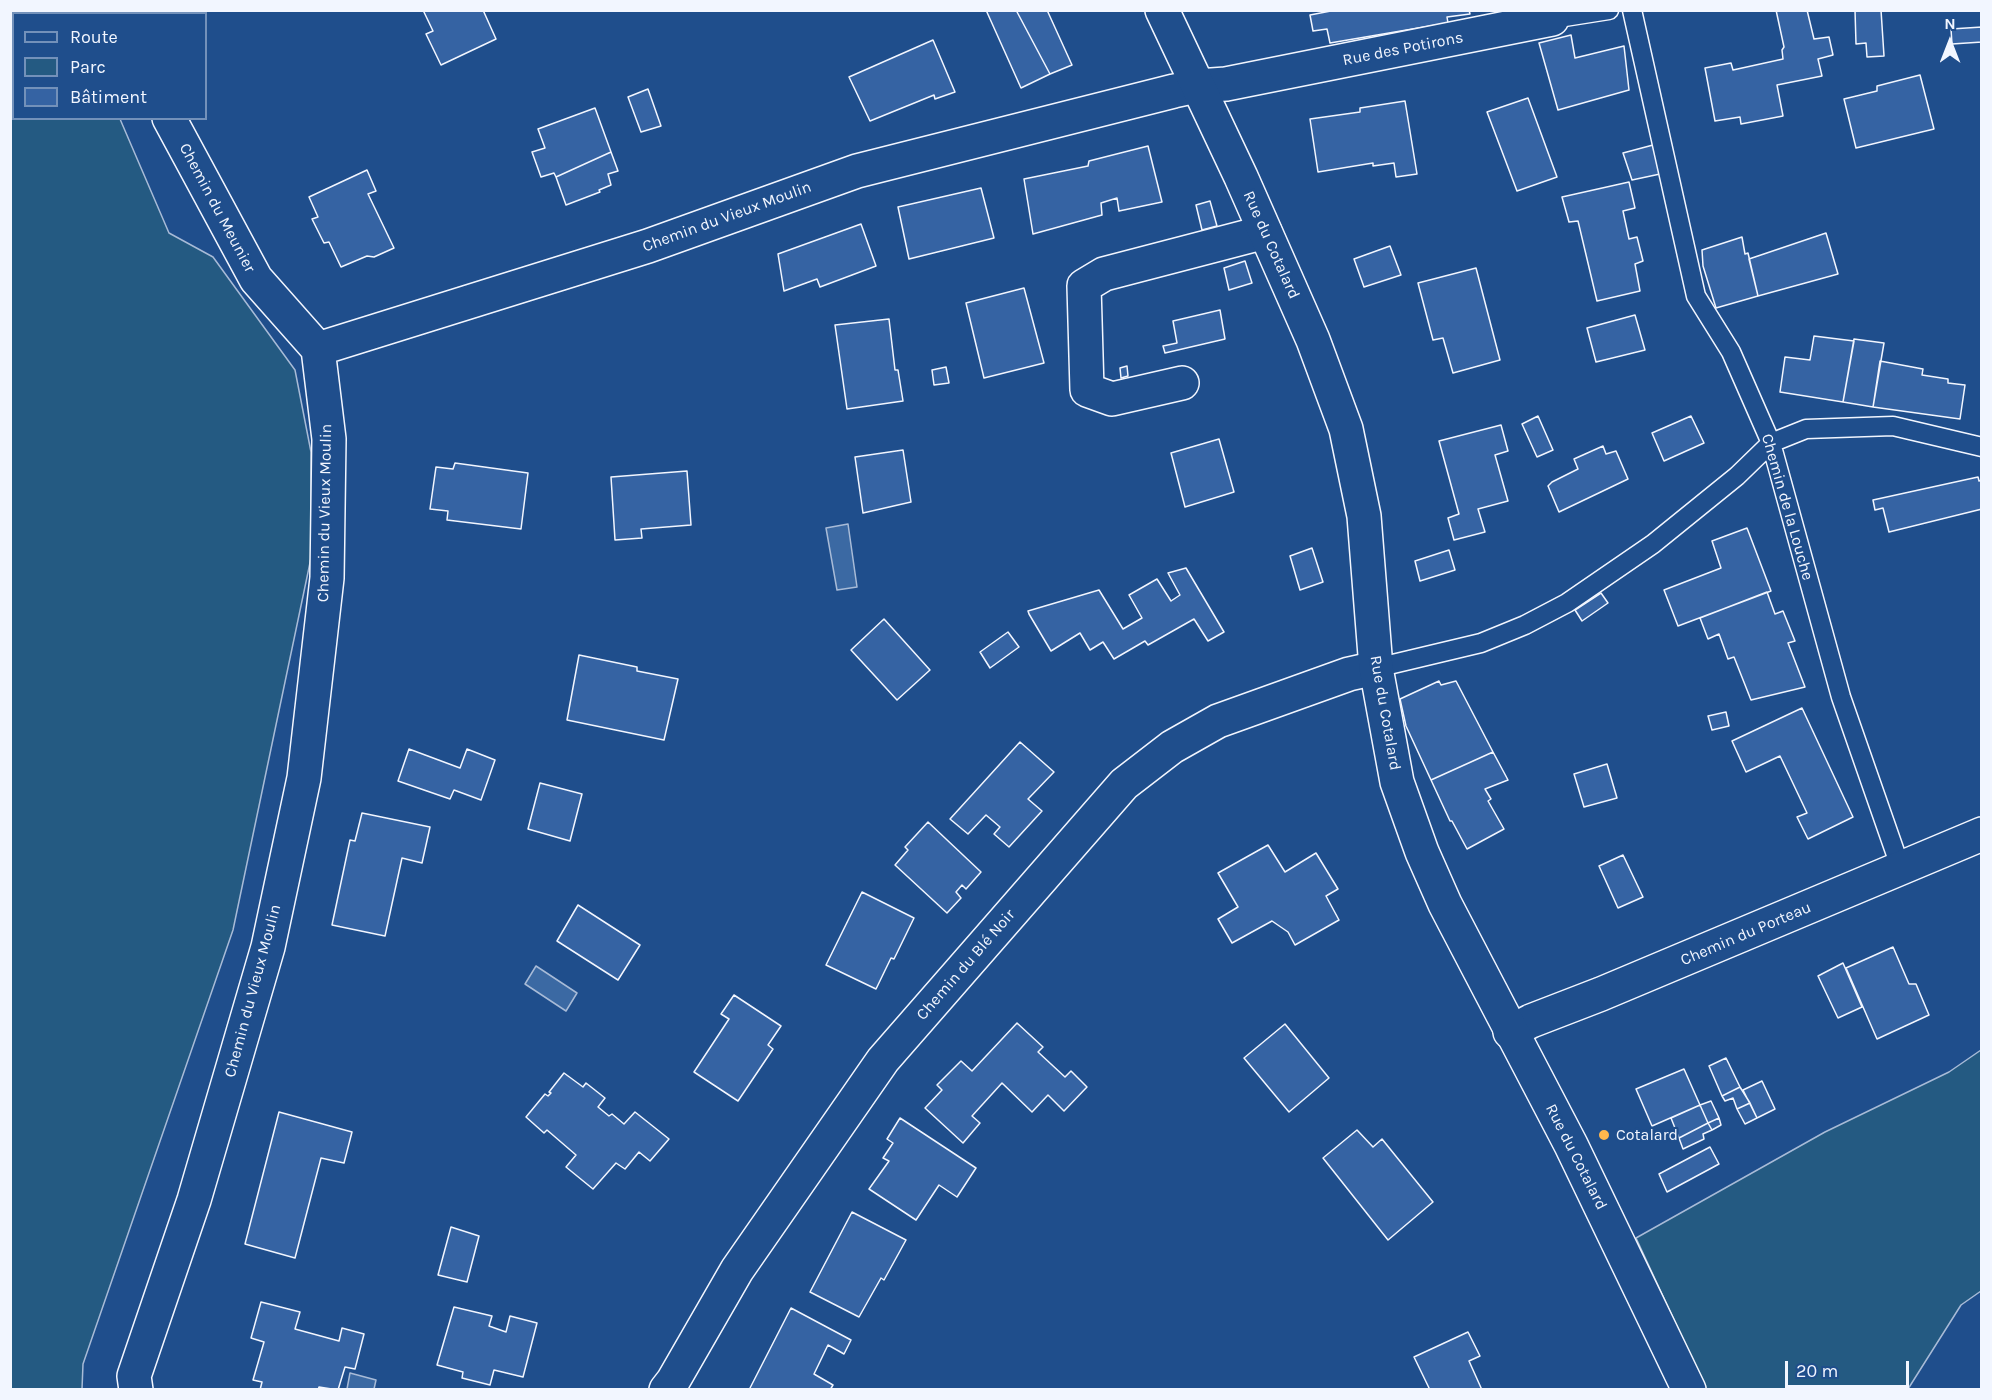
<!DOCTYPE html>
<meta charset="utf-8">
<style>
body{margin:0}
#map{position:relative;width:1992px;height:1400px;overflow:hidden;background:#1f4e8c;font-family:Karla,sans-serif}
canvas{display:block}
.frame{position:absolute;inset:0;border:12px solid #f2f6ff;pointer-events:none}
.legend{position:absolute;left:12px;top:12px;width:195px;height:108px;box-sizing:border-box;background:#1f4e8c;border:2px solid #7391ba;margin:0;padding:8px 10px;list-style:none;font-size:18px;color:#f2f6ff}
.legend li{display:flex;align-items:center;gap:12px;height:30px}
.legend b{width:30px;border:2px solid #7391ba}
.north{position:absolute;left:1920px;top:12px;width:60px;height:60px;-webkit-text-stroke:4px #1f4e8c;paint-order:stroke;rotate:0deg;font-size:16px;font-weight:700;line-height:24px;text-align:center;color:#f2f6ff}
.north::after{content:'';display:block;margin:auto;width:21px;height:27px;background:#f2f6ff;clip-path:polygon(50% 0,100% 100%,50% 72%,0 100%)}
.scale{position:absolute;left:1785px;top:1361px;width:124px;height:27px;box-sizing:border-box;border:3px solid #f2f6ff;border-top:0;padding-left:8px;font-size:18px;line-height:21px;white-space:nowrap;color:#f2f6ff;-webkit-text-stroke:4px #1f4e8c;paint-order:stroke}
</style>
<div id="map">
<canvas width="1992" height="1400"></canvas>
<div class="frame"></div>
<ul class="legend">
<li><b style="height:8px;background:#1f4e8c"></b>Route</li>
<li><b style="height:16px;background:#245a82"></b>Parc</li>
<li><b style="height:16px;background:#3563a3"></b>Bâtiment</li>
</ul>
<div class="north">N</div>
<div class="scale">20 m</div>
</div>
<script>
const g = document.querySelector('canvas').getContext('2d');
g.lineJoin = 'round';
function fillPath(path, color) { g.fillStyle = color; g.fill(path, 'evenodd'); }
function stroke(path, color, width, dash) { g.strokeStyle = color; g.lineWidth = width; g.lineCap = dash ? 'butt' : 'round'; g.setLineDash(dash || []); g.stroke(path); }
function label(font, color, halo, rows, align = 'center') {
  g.font = font + ' Karla,sans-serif'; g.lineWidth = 4.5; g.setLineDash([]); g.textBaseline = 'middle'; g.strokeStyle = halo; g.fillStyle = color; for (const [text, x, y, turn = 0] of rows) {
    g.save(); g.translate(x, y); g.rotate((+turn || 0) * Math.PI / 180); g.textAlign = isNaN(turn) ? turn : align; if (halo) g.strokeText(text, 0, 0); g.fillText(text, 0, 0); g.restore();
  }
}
const green = new Path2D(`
 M 75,11 L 76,13 L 14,14 L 14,118 L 120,119 L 169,233 L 213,257 L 295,370 L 311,452 L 311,558 L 233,930 L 83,1364 L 82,1389 L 11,1390 L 10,11 Z
 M 1981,1050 L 1981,1291 L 1961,1305 L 1908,1389 L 1706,1389 L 1636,1238 L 1825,1132 L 1949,1072 Z`);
fillPath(green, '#245a82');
stroke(green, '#a8bbd7', 1.5);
const water = new Path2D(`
 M 848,524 L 857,587 L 837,590 L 826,528 Z
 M 536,966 L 577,993 L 566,1011 L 525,984 Z
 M 350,1373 L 376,1380 L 374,1389 L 347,1389 Z`);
fillPath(water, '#3b69a3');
stroke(water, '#a8bbd7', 1.5);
const building = new Path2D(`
 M 423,10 L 483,10 L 496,39 L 441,65 L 426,34 L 433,31 Z
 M 986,10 L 1016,10 L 1050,74 L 1021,88 Z
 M 1016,10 L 1047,10 L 1072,65 L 1050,74 Z
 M 1336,10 L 1469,10 L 1470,14 L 1447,17 L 1448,23 L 1330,43 L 1327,29 L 1313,31 L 1310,15 Z
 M 1776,10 L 1807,10 L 1814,39 L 1829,37 L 1833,55 L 1818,59 L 1822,76 L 1777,85 L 1783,116 L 1741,124 L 1740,117 L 1715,121 L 1705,68 L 1731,63 L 1733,70 L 1783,59 L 1782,50 L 1784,47 Z
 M 1855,10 L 1881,10 L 1884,56 L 1867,57 L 1866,43 L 1856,44 Z
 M 1982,27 L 1982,42 L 1952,44 L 1951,29 Z
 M 1571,35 L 1575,58 L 1624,46 L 1629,90 L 1558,110 L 1539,43 Z
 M 933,40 L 955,92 L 935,99 L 934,95 L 870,121 L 849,77 Z
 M 1920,75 L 1934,129 L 1856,148 L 1844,99 L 1877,91 L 1877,86 Z
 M 648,89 L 661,126 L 641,132 L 628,97 Z
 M 1528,98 L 1557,177 L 1517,191 L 1487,112 Z
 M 1405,101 L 1417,174 L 1396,177 L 1394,163 L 1373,166 L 1373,163 L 1318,172 L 1310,119 L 1360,112 L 1360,108 Z
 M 595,108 L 611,152 L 556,177 L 554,173 L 541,177 L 532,152 L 545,148 L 538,129 Z
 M 1653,145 L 1660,174 L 1632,180 L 1623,153 Z
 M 1148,146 L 1162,202 L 1119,211 L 1117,198 L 1101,203 L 1102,215 L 1033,234 L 1024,179 L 1088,166 L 1089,161 Z
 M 611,152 L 618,171 L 608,174 L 611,185 L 599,190 L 600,192 L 566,205 L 556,177 Z
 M 367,170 L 376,191 L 368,194 L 394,248 L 374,257 L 367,256 L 341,267 L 329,242 L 324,243 L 312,219 L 318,217 L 309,197 Z
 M 1629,182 L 1635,208 L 1623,211 L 1629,239 L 1637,237 L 1643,261 L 1635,264 L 1640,291 L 1597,301 L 1578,221 L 1569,222 L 1562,197 Z
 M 981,188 L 994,238 L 909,259 L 898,207 Z
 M 1210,201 L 1217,226 L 1202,230 L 1196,205 Z
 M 861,224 L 876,266 L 820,287 L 817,279 L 784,291 L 778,254 Z
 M 1826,233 L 1838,274 L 1758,296 L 1749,259 Z
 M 1742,237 L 1745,254 L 1748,253 L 1758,296 L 1716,308 L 1703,266 L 1702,250 Z
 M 1390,246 L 1401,275 L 1364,287 L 1354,259 Z
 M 1245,261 L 1252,283 L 1229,290 L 1224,268 Z
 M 1476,268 L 1500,360 L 1453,373 L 1443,338 L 1433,340 L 1418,283 Z
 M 1024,288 L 1044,363 L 984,378 L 966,303 Z
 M 1220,310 L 1225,339 L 1165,353 L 1163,346 L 1177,343 L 1173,321 Z
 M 1635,315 L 1645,350 L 1596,362 L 1587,328 Z
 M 889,319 L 895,370 L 898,370 L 903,401 L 847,409 L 835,325 Z
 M 1814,336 L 1854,341 L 1843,402 L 1780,392 L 1785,357 L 1810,360 Z
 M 1854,339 L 1884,343 L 1873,407 L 1843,402 Z
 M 1880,361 L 1923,369 L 1922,375 L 1948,379 L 1948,383 L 1965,385 L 1960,419 L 1873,407 Z
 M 1127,366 L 1128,376 L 1121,378 L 1120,368 Z
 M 946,367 L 949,383 L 934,385 L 932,370 Z
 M 1538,416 L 1553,450 L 1537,457 L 1522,424 Z
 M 1691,416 L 1704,443 L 1664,461 L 1652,433 Z
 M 1501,425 L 1508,451 L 1495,455 L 1508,501 L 1478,509 L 1485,532 L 1454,540 L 1448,518 L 1459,514 L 1439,441 Z
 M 1219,439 L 1234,492 L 1185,507 L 1171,453 Z
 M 1603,446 L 1606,454 L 1616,451 L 1628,479 L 1559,512 L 1548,486 L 1552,482 L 1578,469 L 1574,459 Z
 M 903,450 L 911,502 L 863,513 L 855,457 Z
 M 455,463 L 528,473 L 521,529 L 447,520 L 448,511 L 430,509 L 436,467 L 453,469 Z
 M 687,471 L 691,525 L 641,529 L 642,538 L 615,540 L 611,477 Z
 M 1978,477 L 1979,481 L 1982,480 L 1982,509 L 1889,532 L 1883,508 L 1875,510 L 1873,500 Z
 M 1747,528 L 1771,591 L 1678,626 L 1664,590 L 1721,568 L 1712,541 Z
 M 1312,548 L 1323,582 L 1300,590 L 1290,556 Z
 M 1449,550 L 1455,570 L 1420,581 L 1415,561 Z
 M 1186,568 L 1224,632 L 1208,641 L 1194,619 L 1148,645 L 1145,641 L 1114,659 L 1103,642 L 1090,650 L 1080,633 L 1051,651 L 1029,614 L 1028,611 L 1099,590 L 1123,629 L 1142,618 L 1129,595 L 1157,579 L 1171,601 L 1180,595 L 1168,573 Z
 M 1767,592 L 1775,614 L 1783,611 L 1795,641 L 1788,643 L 1805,687 L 1751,700 L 1734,657 L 1728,659 L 1719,634 L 1708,639 L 1700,618 Z
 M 1601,593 L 1608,603 L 1582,621 L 1575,610 Z
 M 884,619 L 930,670 L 897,700 L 851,650 Z
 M 1008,632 L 1019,647 L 990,668 L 980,652 Z
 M 579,655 L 637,667 L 637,671 L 678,679 L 664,740 L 567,720 Z
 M 1439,681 L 1441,685 L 1456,681 L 1493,752 L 1431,780 L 1406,726 L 1400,699 Z
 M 1802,708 L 1853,817 L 1808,839 L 1797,817 L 1807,813 L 1780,756 L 1746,772 L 1732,741 Z
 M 1726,712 L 1729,726 L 1712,730 L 1708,716 Z
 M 1020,742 L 1054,772 L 1028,799 L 1042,811 L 1009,847 L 994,834 L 1000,827 L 986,815 L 968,834 L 950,819 Z
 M 409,749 L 460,768 L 467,749 L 495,760 L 481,800 L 454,790 L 450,799 L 398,781 Z
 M 1493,752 L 1508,780 L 1485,789 L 1491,799 L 1488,801 L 1504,829 L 1467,849 L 1452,821 L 1450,821 L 1431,780 Z
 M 1607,764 L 1617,798 L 1584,807 L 1574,774 Z
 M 540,783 L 582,794 L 570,841 L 528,829 Z
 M 362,813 L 430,827 L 422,863 L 402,858 L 385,936 L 332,925 L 350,840 L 355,841 Z
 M 928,822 L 981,872 L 966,889 L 962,885 L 956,892 L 961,898 L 947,913 L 895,865 L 908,850 L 905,847 Z
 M 1268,845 L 1285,872 L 1316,853 L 1338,889 L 1326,896 L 1339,920 L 1295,945 L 1288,932 L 1272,921 L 1232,943 L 1218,919 L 1238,907 L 1218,873 Z
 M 1623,855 L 1643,897 L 1618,908 L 1599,866 Z
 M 862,892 L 914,918 L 894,959 L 891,958 L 876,989 L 826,965 Z
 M 578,905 L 640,945 L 618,980 L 557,941 Z
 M 1893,947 L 1909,984 L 1916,984 L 1929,1015 L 1877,1039 L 1846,968 Z
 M 1843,963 L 1862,1007 L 1838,1018 L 1818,976 Z
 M 734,995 L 781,1026 L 768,1045 L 773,1049 L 738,1101 L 694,1072 L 729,1019 L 721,1014 Z
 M 1017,1023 L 1043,1047 L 1038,1052 L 1065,1077 L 1071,1071 L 1087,1087 L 1064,1111 L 1048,1095 L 1032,1112 L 1002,1083 L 972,1116 L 980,1123 L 963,1143 L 925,1108 L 942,1090 L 937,1085 L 961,1061 L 972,1071 Z
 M 1285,1024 L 1329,1078 L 1289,1112 L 1244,1058 Z
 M 1726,1058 L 1740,1087 L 1722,1096 L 1709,1066 Z
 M 1684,1069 L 1700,1105 L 1652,1126 L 1636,1089 Z
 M 564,1073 L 583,1087 L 586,1083 L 605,1098 L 598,1107 L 609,1116 L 612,1114 L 624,1124 L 635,1112 L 669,1139 L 650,1161 L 639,1152 L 625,1169 L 616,1163 L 593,1189 L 566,1167 L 576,1155 L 547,1130 L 544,1133 L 526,1117 L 545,1094 L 548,1096 L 551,1093 L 549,1092 Z
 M 1762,1081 L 1775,1109 L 1757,1118 L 1743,1090 Z
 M 1740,1087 L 1750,1103 L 1737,1109 L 1733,1098 L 1725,1101 L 1722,1096 Z
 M 1711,1101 L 1719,1118 L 1708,1123 L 1700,1105 Z
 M 1750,1103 L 1757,1118 L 1745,1124 L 1737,1109 Z
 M 1700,1105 L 1708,1123 L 1679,1138 L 1671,1118 Z
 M 279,1112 L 352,1132 L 344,1163 L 321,1158 L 295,1258 L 245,1244 Z
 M 900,1118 L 976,1168 L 957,1197 L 939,1185 L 916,1220 L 869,1189 L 889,1161 L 883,1158 L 893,1143 L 887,1139 Z
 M 1719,1118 L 1721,1125 L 1712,1130 L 1708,1123 Z
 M 1708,1123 L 1712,1130 L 1703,1134 L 1704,1139 L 1683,1149 L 1679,1138 Z
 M 1357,1130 L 1373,1147 L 1382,1139 L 1433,1202 L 1388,1240 L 1323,1158 Z
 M 1710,1147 L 1719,1164 L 1667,1192 L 1659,1174 Z
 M 852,1212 L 906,1240 L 884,1280 L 881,1278 L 859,1317 L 810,1292 Z
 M 451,1227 L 479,1236 L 467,1282 L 438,1275 Z
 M 261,1302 L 300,1312 L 295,1329 L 339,1341 L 342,1328 L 364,1334 L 355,1369 L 345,1367 L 338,1390 L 319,1387 L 318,1390 L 260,1390 L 262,1382 L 253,1380 L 264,1342 L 251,1338 Z
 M 454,1307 L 492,1316 L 489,1326 L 506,1332 L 510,1316 L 537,1323 L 523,1377 L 494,1370 L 490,1385 L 462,1378 L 463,1372 L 437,1365 Z
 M 791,1308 L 851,1340 L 844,1354 L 828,1345 L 814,1374 L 833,1385 L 830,1390 L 749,1390 Z
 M 1468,1332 L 1480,1356 L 1469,1361 L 1482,1390 L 1430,1390 L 1414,1357 Z`);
fillPath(building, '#3563a3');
stroke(building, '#f2f6ff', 1.5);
const service = new Path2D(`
 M 1632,10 L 1696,296 L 1731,352 L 1771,443 L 1841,697 L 1901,869
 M 1549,13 L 1552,19 L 1609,10
 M 1376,668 L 1481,643 L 1525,625 L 1567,603 L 1653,544 L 1737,476 L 1771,443 L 1806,429 L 1893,426 L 1982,447`);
const minor = new Path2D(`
 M 111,10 L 112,14
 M 169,118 L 256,279 L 318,349
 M 1182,383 L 1112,399 L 1087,390 L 1084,286 L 1104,274 L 1265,232
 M 1510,1032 L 1531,1021 L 1601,994 L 1982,834
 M 136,1390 L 134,1376 L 194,1200 L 268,947 L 304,778 L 327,578 L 329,439 L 318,349 L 648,246 L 857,171 L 1174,91 L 1197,86 L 1226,84 L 1552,19
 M 666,1390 L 673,1381 L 737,1270 L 883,1060 L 1124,784 L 1172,747 L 1218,721 L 1349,674 L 1376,668`);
const tertiary = new Path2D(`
 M 1162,10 L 1241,177 L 1313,340 L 1346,429 L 1364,516 L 1376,668 L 1397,782 L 1422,852 L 1445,904 L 1571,1145 L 1689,1390`);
stroke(service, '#f2f6ff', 21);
stroke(minor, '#f2f6ff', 36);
stroke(tertiary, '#f2f6ff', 36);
stroke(service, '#1f4e8c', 18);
stroke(minor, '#1f4e8c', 33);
stroke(tertiary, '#1f4e8c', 33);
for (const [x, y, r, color] of [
 [1604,1135,6,"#ffb74d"]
]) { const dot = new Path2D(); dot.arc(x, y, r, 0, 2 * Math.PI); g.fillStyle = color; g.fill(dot); stroke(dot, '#1f4e8c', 2); }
label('16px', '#f2f6ff', '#1f4e8c', [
 ["Rue des Potirons",1403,49,-11],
 ["Chemin du Meunier",217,208,62],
 ["Chemin du Vieux Moulin",727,217,-20],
 ["Rue du Cotalard",1271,245,66],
 ["Chemin de la Louche",1787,507,74],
 ["Chemin du Vieux Moulin",325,513,-89],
 ["Rue du Cotalard",1385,713,80],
 ["Chemin du Porteau",1746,934,-23],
 ["Chemin du Blé Noir",966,965,-49],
 ["Chemin du Vieux Moulin",253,991,-75],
 ["Rue du Cotalard",1576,1157,63]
]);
label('16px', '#f2f6ff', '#1f4e8c', [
 ["Cotalard",1616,1135]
], 'left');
</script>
